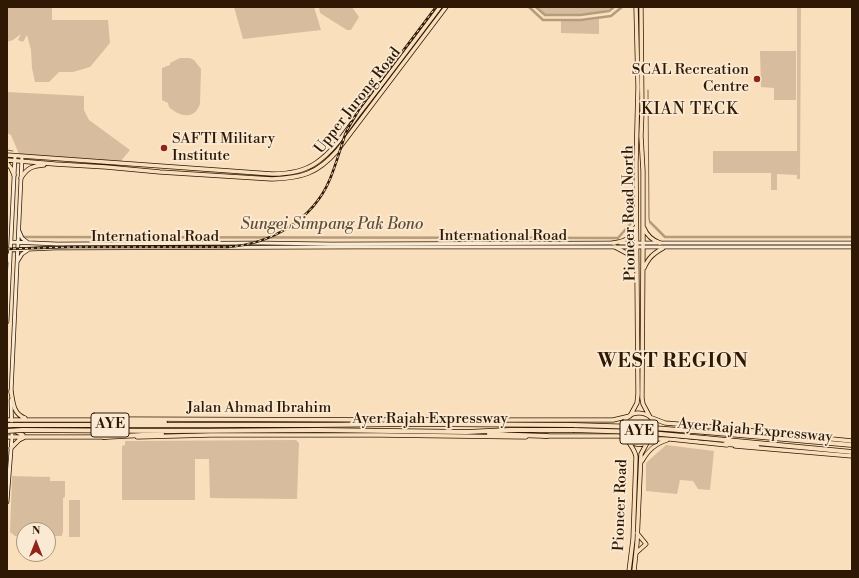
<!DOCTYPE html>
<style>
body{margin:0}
#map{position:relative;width:859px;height:578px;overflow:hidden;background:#f9dfbc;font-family:"Libre Bodoni",serif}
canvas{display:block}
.frame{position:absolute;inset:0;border:8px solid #2f1904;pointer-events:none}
.north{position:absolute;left:16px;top:522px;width:40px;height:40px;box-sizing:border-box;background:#fbead3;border:1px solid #a99680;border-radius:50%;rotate:0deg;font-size:11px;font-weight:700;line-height:16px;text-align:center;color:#2f1904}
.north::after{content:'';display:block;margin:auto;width:14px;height:18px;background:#8f2418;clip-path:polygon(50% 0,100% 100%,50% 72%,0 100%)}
</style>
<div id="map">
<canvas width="859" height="578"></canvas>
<div class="frame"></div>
<div class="north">N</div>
</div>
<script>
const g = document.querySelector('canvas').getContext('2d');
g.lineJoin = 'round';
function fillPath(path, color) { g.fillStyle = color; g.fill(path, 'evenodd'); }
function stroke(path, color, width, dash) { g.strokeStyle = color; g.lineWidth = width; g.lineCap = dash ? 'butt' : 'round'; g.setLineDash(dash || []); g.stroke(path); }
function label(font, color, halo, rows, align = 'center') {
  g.font = font + ' "Libre Bodoni",serif'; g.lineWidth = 3.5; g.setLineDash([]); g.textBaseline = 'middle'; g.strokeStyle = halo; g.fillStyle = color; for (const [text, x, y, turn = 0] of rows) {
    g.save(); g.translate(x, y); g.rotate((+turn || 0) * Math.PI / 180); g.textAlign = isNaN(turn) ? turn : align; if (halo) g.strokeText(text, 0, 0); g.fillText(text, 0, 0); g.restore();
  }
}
fillPath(new Path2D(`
 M 7,7 L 52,7 L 52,20 L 108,20 L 110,43 L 90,67 L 73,72 L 59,72 L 49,82 L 35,82 L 32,68 L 31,50 L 27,35 L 23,42 L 18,40 L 21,34 L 13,40 L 7,42 Z
 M 234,7 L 314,7 L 321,30 L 243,39 Z
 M 319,7 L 352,7 L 359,17 L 351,30 L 347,30 L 320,13 Z
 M 538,7 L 613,7 C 601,16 561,14 545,14 Z
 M 797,7 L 801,7 L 800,179 L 797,179 L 797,175 L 777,174 L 777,190 L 771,190 L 771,173 L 713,173 L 713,151 L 797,151 Z
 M 599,19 L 599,34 L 561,33 L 561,21 L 582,21 Z
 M 760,51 L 796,51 L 796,100 L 774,100 L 774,88 L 761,87 Z
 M 180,58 L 190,58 L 194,60 L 201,69 L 200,104 C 194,121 179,116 169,107 L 168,103 L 162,100 L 162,68 L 170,65 L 170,63 Z
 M 7,92 L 84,96 L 84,110 L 89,120 L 130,150 L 120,162 L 19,154 L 11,135 L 7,133 Z
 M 296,440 L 299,443 L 297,499 L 210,498 L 209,459 L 195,459 L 195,500 L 122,500 L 122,446 L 125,445 L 125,441 Z
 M 666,445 L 714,451 L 710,490 L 698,489 L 693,481 L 680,480 L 677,494 L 646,491 L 646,463 Z
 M 12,476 L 50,477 L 50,481 L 65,481 L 65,497 L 63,498 L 63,532 L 62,534 L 62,536 L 48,536 L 48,530 L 24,530 L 24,536 L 15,536 L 10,532 Z
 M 69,500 L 80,500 L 80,537 L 69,537 Z`), '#d7bd9d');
stroke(new Path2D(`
 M 648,90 L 649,219 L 650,222
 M 7,150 L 13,151`), '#7f684d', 1);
stroke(new Path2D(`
 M 529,7 L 543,20 L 581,20 L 611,16 L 622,7
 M 536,7 L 545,15 L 580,15 L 609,11 L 614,7
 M 650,222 L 665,237 L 852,237
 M 24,237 L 618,238 L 632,222`), '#b49c7d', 2.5);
const secondary = new Path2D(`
 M 19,231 L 22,238 L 27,242
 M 11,242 L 57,244 L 261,243 L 331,244 L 615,243
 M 620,243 L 852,243
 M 10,250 L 55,248 L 355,247 L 852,247
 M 7,254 L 9,261
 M 17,262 L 22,254 L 28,250
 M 7,322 L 15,156
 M 11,393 L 22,157
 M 7,502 L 12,437 L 11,400`);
const primary = new Path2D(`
 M 641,7 L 642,111 L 641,136 L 643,171 L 643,248 L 642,398 L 643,404 L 650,417
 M 7,155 L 272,174 C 288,174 303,172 316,163 C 334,151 346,131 358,115 C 386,79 413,43 440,7
 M 7,160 L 55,164 L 106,167 L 160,172 L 272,179 C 301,178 317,174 337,151 L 446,7
 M 7,163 L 11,168 L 14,175
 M 21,178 C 27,168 32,166 44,165
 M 644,228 C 647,236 652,240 660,243
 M 613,243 C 625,241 631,239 636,227
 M 615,247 L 630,255 L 637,264
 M 644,268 C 649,257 653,254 663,248
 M 11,391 C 13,402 13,414 25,418
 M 630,416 L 637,403 L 638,394 L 636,164 L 638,87 L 636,7
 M 652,418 L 665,423 L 725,428
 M 119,419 L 410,420 L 445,419
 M 7,420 L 103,420
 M 459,420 L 613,420 L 630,416
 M 7,424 L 13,430 L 23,435
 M 735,429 L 852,441
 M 544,436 L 619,436 L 628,440
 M 7,437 L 106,437
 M 137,437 L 211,435 L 380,435 L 526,437
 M 651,440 L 657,439 L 670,439 L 727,445
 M 629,441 C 636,445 643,446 649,441 C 653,438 655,435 655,431 C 658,408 622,407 623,429 C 624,440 635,447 636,457 L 633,539 L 629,571
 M 735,446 L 852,456
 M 11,448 L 19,440 L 25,437
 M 642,461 C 648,450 655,444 667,440
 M 636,553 L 646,544 L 637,533
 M 634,571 L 637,543 L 641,454 L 647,443`);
const highway = new Path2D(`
 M 102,421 L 165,422
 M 426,422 L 462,420
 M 22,425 L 314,425 L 412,424 L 573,425
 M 722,428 L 768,435
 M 22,430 L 172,431 L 317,430 L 467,432 L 509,430 L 573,430
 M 705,432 L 852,445
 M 489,434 L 547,436
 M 104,437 L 162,434
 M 705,438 L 852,452
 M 725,444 L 757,446`);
stroke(secondary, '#2f1904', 4.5);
stroke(primary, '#2f1904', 5);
stroke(highway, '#2f1904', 5.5);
stroke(secondary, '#fbead3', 3);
stroke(primary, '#f9dfbc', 3.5);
stroke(highway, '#f9dfbc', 4);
const rail = new Path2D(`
 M 7,249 L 71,247 L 228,247 C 271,244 313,220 330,179 C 336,164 340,150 345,135 C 349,125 355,117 360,108 L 436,7`);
stroke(rail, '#2f1904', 2.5);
stroke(rail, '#fbead3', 1, [3]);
const highwayBridge = new Path2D(`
 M 7,425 L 22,425
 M 573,425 L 640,427 L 705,432
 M 573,430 L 639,432 L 705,438
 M 7,431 L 22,430`);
stroke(highwayBridge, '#2f1904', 5.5, []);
stroke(highwayBridge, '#f9dfbc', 4);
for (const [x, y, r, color] of [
 [757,79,4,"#8f2418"],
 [164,148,4,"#8f2418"]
]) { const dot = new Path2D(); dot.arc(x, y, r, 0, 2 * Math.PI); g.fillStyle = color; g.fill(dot); stroke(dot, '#fbead3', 1.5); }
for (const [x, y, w] of [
 [110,425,38],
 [639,432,38]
]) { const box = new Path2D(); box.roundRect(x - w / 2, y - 12, w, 24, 3); g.fillStyle = '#fbead3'; g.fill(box); stroke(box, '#2f1904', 1); }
label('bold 14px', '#2f1904', null, [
 ["AYE",110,425],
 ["AYE",639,432]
]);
label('15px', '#2f1904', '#fbead3', [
 ["SCAL Recreation",749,70],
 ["Centre",749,87],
 ["SAFTI Military",172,139,"left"],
 ["Institute",172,156,"left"]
], 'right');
label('15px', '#2f1904', '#fbead3', [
 ["Upper Jurong Road",358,101,-52],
 ["Pioneer Road North",630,213,-91],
 ["International Road",503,236],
 ["International Road",155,237],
 ["Jalan Ahmad Ibrahim",259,408],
 ["Ayer Rajah Expressway",430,419],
 ["Ayer Rajah Expressway",755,431,5],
 ["Pioneer Road",621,505,-88]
]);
g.letterSpacing = '1px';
label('16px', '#2f1904', '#fbead3', [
 ["KIAN TECK",690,110]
]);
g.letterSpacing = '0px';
label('italic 16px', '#644d34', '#fbead3', [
 ["Sungei Simpang Pak Bono",332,225]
]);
g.letterSpacing = '1px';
label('bold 19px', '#2f1904', '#fbead3', [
 ["WEST REGION",673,362]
]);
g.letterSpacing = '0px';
</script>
